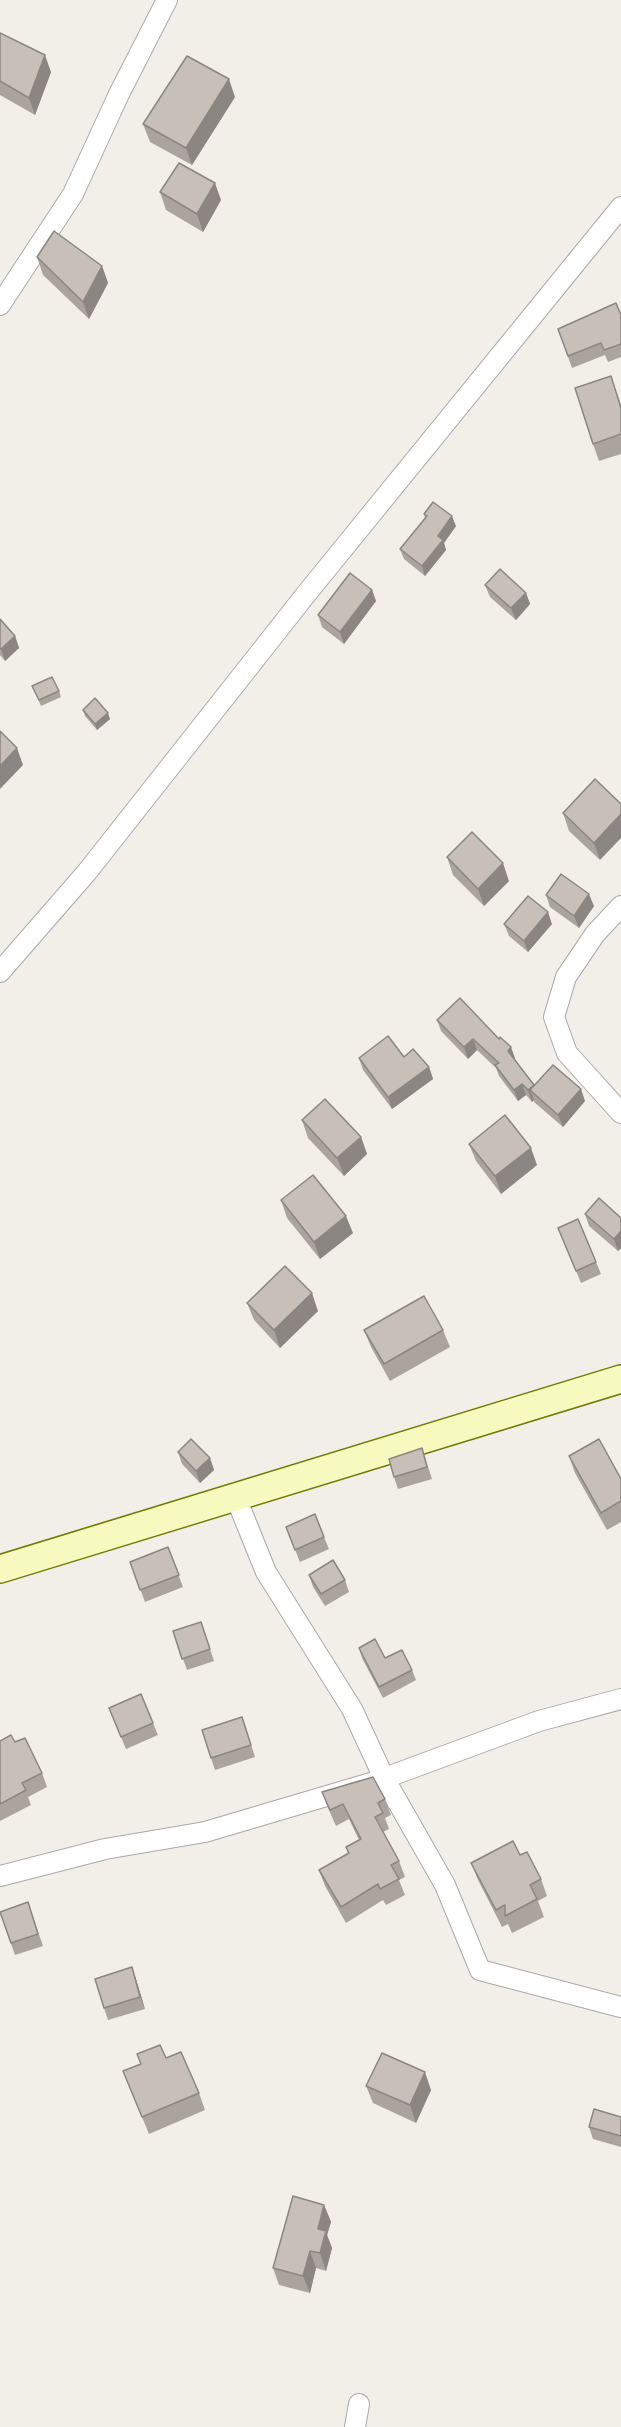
<!DOCTYPE html>
<style>
body{margin:0}
canvas{display:block;background:#f2efe9}
</style>
<canvas width="621" height="2427"></canvas>
<script>
const g = document.querySelector('canvas').getContext('2d');
g.lineJoin = 'round';
function stroke(path, color, width, dash) { g.strokeStyle = color; g.lineWidth = width; g.lineCap = dash ? 'butt' : 'round'; g.setLineDash(dash || []); g.stroke(path); }
function fillPath(path, color) { g.fillStyle = color; g.fill(path, 'evenodd'); }
const minor = new Path2D(`
 M 0,305 L 73,194 L 119,94 L 167,0
 M 621,906 L 595,934 L 566,977 L 554,1017 L 567,1053 L 621,1113
 M 0,972 L 87,872 L 307,593 L 621,207
 M 236,1498 L 266,1572 L 352,1709 L 384,1778 L 445,1885 L 480,1970 L 621,2007
 M 0,1876 L 105,1849 L 205,1832 L 374,1782 L 539,1721 L 621,1699
 M 355,2427 L 359,2404`);
const secondary = new Path2D(`
 M 0,1569 L 621,1379`);
stroke(minor, '#a9a9a9', 22);
stroke(secondary, '#707d05', 30);
stroke(minor, '#fff', 20);
stroke(secondary, '#f7fabf', 27);
fillPath(new Path2D(`
 M 0,33 L 51,72 L 35,115 L 0,95 Z
 M 235,97 L 192,165 L 150,142 L 143,124 Z
 M 160,192 L 221,200 L 203,232 L 166,210 Z
 M 37,257 L 102,266 L 108,283 L 89,319 L 43,275 Z
 M 621,315 L 621,357 L 608,362 L 605,355 L 572,368 L 558,329 Z
 M 617,393 L 621,405 L 621,454 L 599,461 L 593,444 Z
 M 424,514 L 456,526 L 444,543 L 446,550 L 425,576 L 404,559 L 400,549 L 425,518 Z
 M 485,585 L 526,593 L 530,604 L 516,620 L 490,597 Z
 M 372,590 L 376,601 L 344,644 L 322,627 L 318,615 Z
 M 0,619 L 15,636 L 19,648 L 5,661 L 0,655 Z
 M 32,686 L 59,691 L 61,697 L 41,706 Z
 M 83,710 L 110,719 L 97,730 L 85,716 Z
 M 595,779 L 600,860 L 569,831 L 563,813 Z
 M 447,857 L 509,881 L 484,906 L 453,875 Z
 M 546,895 L 594,906 L 579,928 L 550,907 Z
 M 504,924 L 552,924 L 528,952 L 509,936 Z
 M 437,1020 L 515,1058 L 514,1059 L 534,1086 L 585,1101 L 563,1127 L 534,1102 L 534,1100 L 532,1102 L 526,1095 L 518,1101 L 499,1076 L 496,1068 L 477,1050 L 468,1059 L 441,1031 Z
 M 404,1057 L 429,1067 L 433,1079 L 392,1109 L 363,1070 L 359,1058 Z
 M 302,1120 L 361,1137 L 367,1154 L 344,1176 L 308,1138 Z
 M 469,1144 L 537,1165 L 501,1194 L 476,1161 Z
 M 281,1200 L 353,1233 L 320,1259 L 287,1218 Z
 M 585,1214 L 621,1218 L 621,1248 L 618,1251 L 589,1226 Z
 M 558,1228 L 596,1262 L 601,1274 L 581,1283 Z
 M 247,1303 L 318,1311 L 280,1348 L 254,1320 Z
 M 364,1330 L 443,1330 L 450,1347 L 390,1381 L 371,1347 Z
 M 422,1448 L 432,1479 L 398,1489 L 394,1477 Z
 M 178,1452 L 210,1458 L 214,1470 L 200,1483 L 182,1464 Z
 M 569,1456 L 621,1479 L 621,1522 L 607,1530 L 575,1473 Z
 M 286,1527 L 324,1537 L 329,1549 L 300,1562 Z
 M 168,1547 L 183,1587 L 145,1602 L 130,1562 Z
 M 309,1575 L 345,1580 L 349,1592 L 325,1606 L 313,1587 Z
 M 201,1622 L 214,1661 L 187,1670 L 173,1631 Z
 M 359,1648 L 412,1670 L 416,1680 L 383,1698 L 362,1658 Z
 M 109,1708 L 153,1723 L 158,1735 L 126,1749 Z
 M 242,1717 L 255,1757 L 215,1770 L 211,1758 Z
 M 0,1741 L 15,1742 L 42,1773 L 47,1787 L 28,1797 L 31,1805 L 0,1821 Z
 M 322,1792 L 385,1799 L 391,1815 L 385,1818 L 389,1829 L 383,1832 L 399,1861 L 405,1877 L 399,1880 L 405,1895 L 386,1905 L 383,1900 L 346,1923 L 325,1886 L 319,1870 L 348,1853 L 346,1847 L 359,1840 L 349,1819 L 336,1826 L 328,1808 Z
 M 520,1855 L 541,1879 L 547,1896 L 538,1901 L 544,1917 L 512,1933 L 508,1924 L 502,1927 L 478,1880 L 471,1863 Z
 M 28,1902 L 43,1946 L 15,1955 L 0,1912 Z
 M 132,1967 L 145,2009 L 108,2020 L 104,2008 Z
 M 137,2054 L 166,2058 L 199,2093 L 205,2110 L 149,2134 L 123,2071 L 141,2064 Z
 M 366,2086 L 431,2090 L 416,2123 L 373,2103 Z
 M 621,2117 L 621,2147 L 593,2139 L 589,2127 Z
 M 324,2205 L 331,2222 L 327,2235 L 332,2248 L 326,2271 L 316,2268 L 310,2293 L 279,2285 L 273,2268 Z`), '#aba49e');
fillPath(new Path2D(`
 M 45,55 L 51,72 L 35,115 L 29,98 Z
 M 229,79 L 235,97 L 192,165 L 186,148 Z
 M 215,183 L 221,200 L 203,232 L 197,214 Z
 M 102,266 L 108,283 L 89,319 L 83,302 Z
 M 452,516 L 456,526 L 444,543 L 446,550 L 425,576 L 422,566 L 438,536 Z
 M 372,590 L 376,601 L 344,644 L 340,632 Z
 M 526,593 L 530,604 L 516,620 L 511,608 Z
 M 15,636 L 19,648 L 5,661 L 1,649 Z
 M 108,713 L 110,719 L 97,730 L 95,724 Z
 M 17,748 L 23,765 L 0,789 L 0,766 Z
 M 621,814 L 621,838 L 600,860 L 594,843 Z
 M 503,863 L 509,881 L 484,906 L 478,889 Z
 M 589,894 L 594,906 L 579,928 L 574,916 Z
 M 548,912 L 552,924 L 528,952 L 524,941 Z
 M 473,1039 L 477,1050 L 468,1059 L 464,1047 Z
 M 511,1047 L 515,1058 L 512,1062 L 508,1051 Z
 M 429,1067 L 433,1079 L 392,1109 L 388,1097 Z
 M 522,1084 L 526,1095 L 518,1101 L 514,1090 Z
 M 534,1085 L 530,1090 L 534,1100 L 532,1102 L 528,1090 Z
 M 581,1089 L 585,1101 L 563,1127 L 558,1115 Z
 M 361,1137 L 367,1154 L 344,1176 L 337,1158 Z
 M 531,1148 L 537,1165 L 501,1194 L 495,1176 Z
 M 346,1216 L 353,1233 L 320,1259 L 314,1242 Z
 M 621,1231 L 621,1248 L 618,1251 L 614,1239 Z
 M 312,1293 L 318,1311 L 280,1348 L 274,1330 Z
 M 210,1458 L 214,1470 L 200,1483 L 196,1471 Z
 M 132,1967 L 136,1979 L 145,2009 L 140,1997 Z
 M 425,2072 L 431,2090 L 416,2123 L 410,2105 Z
 M 324,2205 L 331,2222 L 327,2235 L 332,2248 L 326,2271 L 320,2253 L 318,2229 Z
 M 310,2251 L 316,2268 L 310,2293 L 303,2276 Z`), '#8b8681');
const building = new Path2D(`
 M 0,33 L 45,55 L 29,98 L 0,81 Z
 M 187,56 L 229,79 L 186,148 L 143,124 Z
 M 179,163 L 215,183 L 197,214 L 160,192 Z
 M 54,231 L 102,266 L 83,302 L 37,257 Z
 M 616,303 L 621,315 L 621,344 L 604,350 L 601,343 L 568,356 L 558,329 Z
 M 611,376 L 621,408 L 621,434 L 593,444 L 575,388 Z
 M 433,502 L 452,516 L 438,536 L 443,540 L 422,566 L 400,549 L 427,516 L 424,514 Z
 M 500,569 L 526,593 L 511,608 L 485,585 Z
 M 350,573 L 372,590 L 340,632 L 318,615 Z
 M 0,619 L 15,636 L 1,649 L 0,648 Z
 M 52,677 L 59,691 L 39,700 L 32,686 Z
 M 95,698 L 108,713 L 95,724 L 83,710 Z
 M 0,731 L 17,748 L 0,766 Z
 M 595,779 L 621,804 L 621,814 L 594,843 L 563,813 Z
 M 472,832 L 503,863 L 478,889 L 447,857 Z
 M 561,874 L 589,894 L 574,916 L 546,895 Z
 M 528,896 L 548,912 L 524,941 L 504,924 Z
 M 460,998 L 499,1039 L 500,1037 L 511,1047 L 508,1051 L 534,1085 L 528,1090 L 522,1084 L 514,1090 L 495,1065 L 499,1063 L 473,1039 L 464,1047 L 437,1020 Z
 M 388,1036 L 404,1057 L 413,1049 L 429,1067 L 388,1097 L 359,1058 Z
 M 553,1065 L 581,1089 L 558,1115 L 530,1090 Z
 M 325,1099 L 361,1137 L 337,1158 L 302,1120 Z
 M 505,1115 L 531,1148 L 495,1176 L 469,1144 Z
 M 313,1175 L 346,1216 L 314,1242 L 281,1200 Z
 M 599,1198 L 621,1218 L 621,1231 L 614,1239 L 585,1214 Z
 M 578,1219 L 596,1262 L 576,1271 L 558,1228 Z
 M 285,1266 L 312,1293 L 274,1330 L 247,1303 Z
 M 424,1296 L 443,1330 L 384,1364 L 364,1330 Z
 M 191,1439 L 210,1458 L 196,1471 L 178,1452 Z
 M 599,1439 L 621,1479 L 621,1501 L 601,1513 L 569,1456 Z
 M 422,1448 L 427,1467 L 394,1477 L 389,1459 Z
 M 315,1514 L 324,1537 L 295,1550 L 286,1527 Z
 M 168,1547 L 179,1575 L 140,1590 L 130,1562 Z
 M 333,1560 L 345,1580 L 321,1594 L 309,1575 Z
 M 201,1622 L 210,1649 L 182,1659 L 173,1631 Z
 M 375,1639 L 385,1658 L 402,1650 L 412,1670 L 379,1687 L 359,1648 Z
 M 141,1694 L 153,1723 L 121,1737 L 109,1708 Z
 M 242,1717 L 251,1745 L 211,1758 L 202,1730 Z
 M 11,1735 L 15,1742 L 25,1738 L 42,1773 L 22,1783 L 26,1790 L 0,1804 L 0,1741 Z
 M 373,1777 L 385,1799 L 378,1803 L 383,1813 L 375,1817 L 399,1861 L 391,1865 L 399,1879 L 380,1889 L 378,1884 L 341,1907 L 319,1870 L 349,1853 L 346,1847 L 361,1839 L 343,1804 L 330,1810 L 322,1792 Z
 M 513,1841 L 520,1855 L 527,1852 L 541,1879 L 530,1885 L 537,1899 L 505,1916 L 505,1905 L 496,1910 L 471,1863 Z
 M 28,1902 L 38,1934 L 11,1943 L 0,1912 Z
 M 132,1967 L 140,1997 L 104,2008 L 95,1979 Z
 M 160,2045 L 166,2058 L 181,2052 L 199,2093 L 142,2117 L 123,2071 L 141,2064 L 137,2054 Z
 M 382,2053 L 425,2072 L 410,2105 L 366,2086 Z
 M 594,2109 L 621,2117 L 621,2136 L 589,2127 Z
 M 293,2196 L 324,2205 L 318,2229 L 326,2231 L 320,2253 L 310,2251 L 303,2276 L 273,2268 Z`);
fillPath(building, '#c7bfb8');
stroke(building, '#8b8681', 1.5);
</script>
